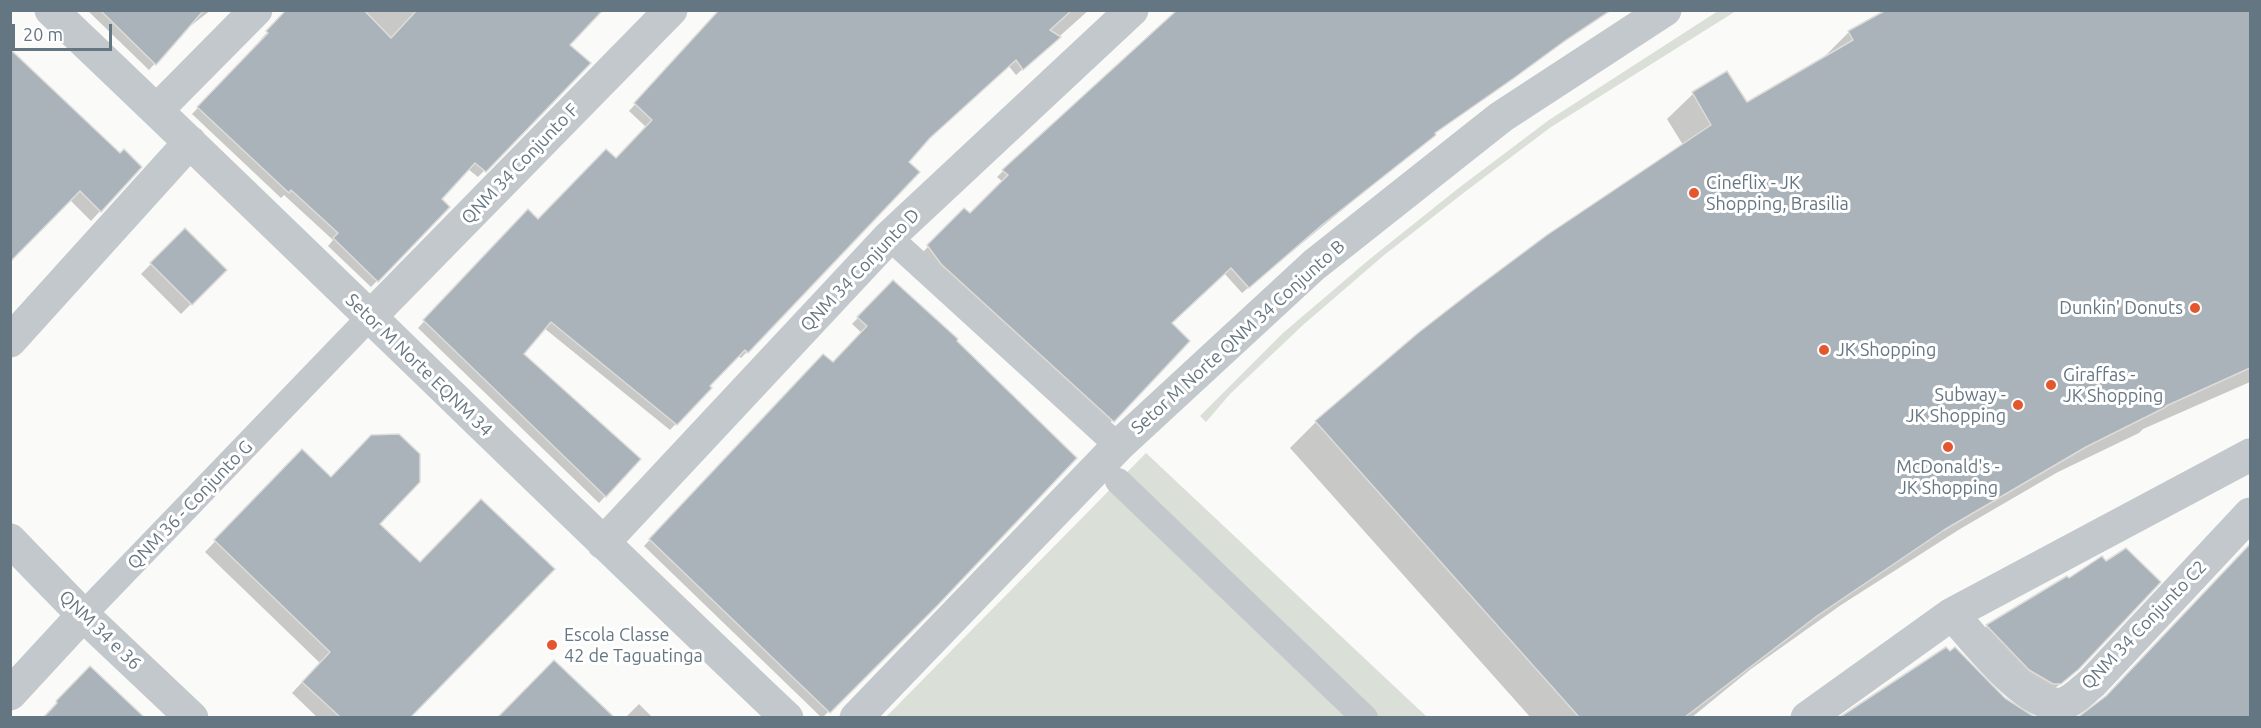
<!DOCTYPE html>
<style>
body{margin:0}
#map{position:relative;width:2261px;height:728px;overflow:hidden;background:#fafaf8;font-family:Ubuntu,sans-serif}
canvas{display:block}
.frame{position:absolute;inset:0;border:12px solid #657683;pointer-events:none}
.scale{position:absolute;left:12px;top:24px;width:100px;height:27px;box-sizing:border-box;border:3px solid #657683;border-top:0;padding-left:8px;font-size:18px;line-height:21px;white-space:nowrap;color:#657683;-webkit-text-stroke:4px #fff;paint-order:stroke}
</style>
<div id="map">
<canvas width="2261" height="728"></canvas>
<div class="frame"></div>
<div class="scale">20 m</div>
</div>
<script>
const g = document.querySelector('canvas').getContext('2d');
g.lineJoin = 'round';
function fillPath(path, color) { g.fillStyle = color; g.fill(path, 'evenodd'); }
function stroke(path, color, width, dash) { g.strokeStyle = color; g.lineWidth = width; g.lineCap = dash ? 'butt' : 'round'; g.setLineDash(dash || []); g.stroke(path); }
function label(font, color, halo, rows, align = 'center') {
  g.font = font + ' Ubuntu,sans-serif'; g.lineWidth = 6; g.setLineDash([]); g.textBaseline = 'middle'; g.strokeStyle = halo; g.fillStyle = color; for (const [text, x, y, turn = 0] of rows) {
    g.save(); g.translate(x, y); g.rotate((+turn || 0) * Math.PI / 180); g.textAlign = isNaN(turn) ? turn : align; if (halo) g.strokeText(text, 0, 0); g.fillText(text, 0, 0); g.restore();
  }
}
fillPath(new Path2D(`
 M 1718,11 L 1736,11 L 1551,127 L 1466,191 L 1383,256 L 1303,325 L 1230,394 L 1206,422 L 1200,416 L 1283,333 L 1371,258 L 1460,187 L 1549,120 Z
 M 1146,453 L 1427,717 L 885,718 Z`), '#dadfd7');
fillPath(new Path2D(`
 M 87,10 L 211,10 L 184,31 L 149,70 Z
 M 288,10 L 598,10 L 568,45 L 589,63 L 478,177 L 468,169 L 440,199 L 448,207 L 371,287 L 328,246 L 333,240 L 284,195 L 281,198 L 192,114 L 263,40 L 261,39 Z
 M 721,10 L 1089,10 L 1016,75 L 1008,65 L 926,141 L 747,352 L 741,358 L 738,356 L 708,386 L 710,388 L 670,430 L 544,328 L 522,354 L 639,459 L 599,503 L 418,328 L 528,211 L 538,221 L 616,160 L 647,128 L 629,111 Z
 M 1179,10 L 1612,10 L 1558,46 L 1506,84 L 1434,134 L 1242,293 L 1224,273 L 1170,324 L 1187,341 L 1106,427 L 922,253 L 964,210 L 970,215 L 1003,182 L 997,177 L 1003,171 L 1119,64 Z
 M 1889,10 L 2250,10 L 2250,382 L 2143,429 L 2139,433 L 2058,472 L 1960,529 L 1841,605 L 1751,669 L 1691,718 L 1531,718 L 1290,448 L 1316,422 L 1419,334 L 1683,145 L 1667,119 L 1693,94 L 1727,73 L 1747,104 L 1823,58 L 1849,32 Z
 M 10,51 L 120,155 L 140,167 L 91,221 L 70,200 L 52,219 L 50,218 Z
 M 185,230 L 225,270 L 181,314 L 141,274 Z
 M 893,282 L 937,604 L 822,718 L 644,546 L 823,356 L 832,364 L 862,333 L 852,324 Z
 M 302,451 L 420,564 L 553,569 L 408,718 L 318,718 L 292,693 L 320,663 L 205,552 Z
 M 2250,546 L 2250,718 L 2081,718 L 2104,699 Z
 M 2069,580 L 2078,668 L 2051,692 L 1979,634 L 1987,626 Z
 M 554,662 L 612,718 L 500,718 Z
 M 90,668 L 144,718 L 42,718 Z
 M 1988,685 L 2021,712 L 2032,718 L 1845,718 L 1858,707 Z
 M 639,704 L 653,718 L 625,718 Z`), '#0003');
const building = new Path2D(`
 M 100,10 L 204,10 L 156,65 Z
 M 286,10 L 364,10 L 391,38 L 417,10 L 603,10 L 570,45 L 591,63 L 486,172 L 475,163 L 442,199 L 450,207 L 378,282 L 333,238 L 338,233 L 291,190 L 289,193 L 197,107 L 268,33 L 266,31 Z
 M 719,10 L 1072,10 L 1050,30 L 1061,37 L 1023,70 L 1016,60 L 930,138 L 909,162 L 920,172 L 748,353 L 745,350 L 710,386 L 712,388 L 677,425 L 551,322 L 524,354 L 641,459 L 606,497 L 423,320 L 528,209 L 538,219 L 606,149 L 616,158 L 652,120 L 634,103 Z
 M 1177,10 L 1611,10 L 1566,40 L 1514,78 L 1435,133 L 1436,135 L 1322,225 L 1249,288 L 1231,268 L 1172,323 L 1190,341 L 1114,422 L 941,264 L 927,245 L 964,208 L 970,213 L 1008,175 L 1002,170 Z
 M 1886,10 L 2250,10 L 2250,368 L 2166,406 L 2166,407 L 2086,447 L 1944,530 L 1817,616 L 1685,717 L 1579,717 L 1315,421 L 1418,333 L 1472,291 L 1547,235 L 1711,125 L 1692,92 L 1727,71 L 1747,102 L 1853,40 L 1848,31 Z
 M 10,49 L 120,153 L 124,149 L 142,167 L 101,212 L 80,191 L 10,262 Z
 M 185,228 L 227,270 L 192,305 L 150,263 Z
 M 893,280 L 958,339 L 957,341 L 1077,458 L 938,605 L 830,713 L 649,539 L 823,354 L 833,362 L 867,326 L 857,317 Z
 M 399,434 L 420,454 L 420,482 L 380,524 L 420,562 L 481,499 L 555,569 L 411,717 L 340,717 L 302,682 L 330,652 L 214,540 L 302,449 L 331,477 L 371,435 Z
 M 2250,544 L 2250,717 L 2078,717 L 2106,696 Z
 M 2126,548 L 2161,582 L 2079,669 L 2061,684 L 2053,684 L 2029,670 L 1986,625 L 2067,576 L 2069,578 L 2102,556 L 2106,561 Z
 M 1946,647 L 1950,651 L 1955,647 L 2005,698 L 2035,717 L 1840,717 Z
 M 554,660 L 614,717 L 498,717 Z
 M 90,666 L 144,717 L 44,717 L 57,703 L 56,701 Z`);
fillPath(building, '#aab3b9');
stroke(building, '#dcdcda', 1.5);
stroke(new Path2D(`
 M 889,237 L 1118,446
 M 1118,481 L 1365,718
 M 83,615 L 370,317`), '#c3c8cc', 26);
stroke(new Path2D(`
 M 51,10 C 298,244 540,484 787,718
 M 157,110 L 256,10
 M 370,317 L 671,10
 M 10,341 L 190,142
 M 603,543 L 889,237 L 1132,10
 M 1952,614 C 1974,638 2027,709 2061,704 C 2073,702 2083,690 2092,683 L 2250,514
 M 10,694 L 83,615
 M 856,718 L 1118,446 L 1314,265 L 1501,117 L 1665,10
 M 1807,718 L 1952,614 L 2250,455`), '#c3c8cc', 33);
stroke(new Path2D(`
 M 10,540 L 83,615 L 192,718`), '#c3c8cc', 33);
for (const [x, y, r, color] of [
 [1694,193,6,"#e4572e"],
 [2195,308,6,"#e4572e"],
 [1824,350,6,"#e4572e"],
 [2051,385,6,"#e4572e"],
 [2018,405,6,"#e4572e"],
 [1948,447,6,"#e4572e"],
 [552,645,6,"#e4572e"]
]) { const dot = new Path2D(); dot.arc(x, y, r, 0, 2 * Math.PI); g.fillStyle = color; g.fill(dot); stroke(dot, '#fff', 2); }
label('18px', '#657683', '#fff', [
 ["QNM 34 Conjunto F",520,164,-46],
 ["QNM 34 Conjunto D",860,270,-46],
 ["Setor M Norte QNM 34 Conjunto B",1238,337,-42],
 ["Setor M Norte EQNM 34",419,365,44],
 ["QNM 36 - Conjunto G",190,505,-46],
 ["QNM 34 Conjunto C2",2144,625,-46],
 ["QNM 34 e 36",100,630,44]
]);
label('18px', '#657683', '#fff', [
 ["Cineflix - JK",1706,183],
 ["Shopping, Brasilia",1706,204],
 ["Dunkin' Donuts",2183,308,"right"],
 ["JK Shopping",1836,350],
 ["Giraffas -",2063,375],
 ["JK Shopping",2063,396],
 ["Subway -",2006,395,"right"],
 ["JK Shopping",2006,416,"right"],
 ["McDonald's -",1948,467,"center"],
 ["JK Shopping",1948,488,"center"],
 ["Escola Classe",564,635],
 ["42 de Taguatinga",564,656]
], 'left');
</script>
